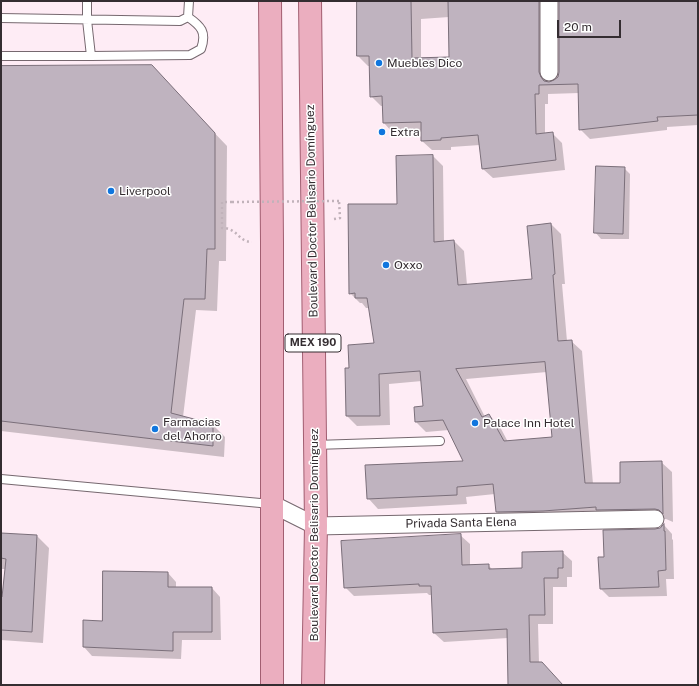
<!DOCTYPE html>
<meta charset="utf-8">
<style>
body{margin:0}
#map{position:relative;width:699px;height:686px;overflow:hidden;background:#feecf5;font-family:"Public Sans",sans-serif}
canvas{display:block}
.frame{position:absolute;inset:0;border:2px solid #342d31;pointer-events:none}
.scale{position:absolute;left:557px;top:20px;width:64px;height:18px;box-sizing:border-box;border:2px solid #342d31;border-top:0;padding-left:5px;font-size:12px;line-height:14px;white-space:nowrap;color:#342d31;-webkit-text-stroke:3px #fff;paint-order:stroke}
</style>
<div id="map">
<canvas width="699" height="686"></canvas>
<div class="frame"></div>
<div class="scale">20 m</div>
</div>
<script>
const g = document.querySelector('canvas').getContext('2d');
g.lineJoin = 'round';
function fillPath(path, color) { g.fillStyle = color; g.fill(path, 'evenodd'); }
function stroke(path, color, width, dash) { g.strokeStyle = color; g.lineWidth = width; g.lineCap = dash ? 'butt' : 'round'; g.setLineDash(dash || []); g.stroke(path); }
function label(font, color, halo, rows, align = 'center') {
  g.font = font + ' "Public Sans",sans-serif'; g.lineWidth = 3; g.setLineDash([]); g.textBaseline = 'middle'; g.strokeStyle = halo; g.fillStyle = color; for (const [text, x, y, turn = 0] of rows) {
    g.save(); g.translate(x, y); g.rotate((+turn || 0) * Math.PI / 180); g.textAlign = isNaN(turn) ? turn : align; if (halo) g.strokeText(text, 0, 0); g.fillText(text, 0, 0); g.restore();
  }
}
fillPath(new Path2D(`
 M 358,1 L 556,1 L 548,11 L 548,83 L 555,81 L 559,77 L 560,73 L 560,1 L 698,1 L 698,125 L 667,127 L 667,130 L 590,139 L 580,129 L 579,93 L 548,94 L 548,104 L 545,104 L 545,134 L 552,133 L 562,143 L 565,170 L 493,178 L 483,169 L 480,145 L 451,147 L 451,150 L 432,150 L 422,141 L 422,132 L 393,133 L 384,123 L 383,106 L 381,106 L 371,96 L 370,66 L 368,66 L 358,56 ZM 449,17 L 450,58 L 421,59 L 421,19 Z
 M 1,68 L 161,77 L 227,146 L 226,261 L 219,261 L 217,311 L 196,310 L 183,417 L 213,425 L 225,437 L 224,457 L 1,431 Z
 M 433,156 L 443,166 L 444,242 L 454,241 L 464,251 L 467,285 L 533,280 L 551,224 L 561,234 L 565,284 L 562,284 L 567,341 L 571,341 L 582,351 L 593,484 L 621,484 L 661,462 L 672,472 L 673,522 L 666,519 L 507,522 L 497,512 L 495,494 L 466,497 L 467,504 L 378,509 L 368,498 L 465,462 L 449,430 L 426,432 L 416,422 L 415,407 L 424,406 L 422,381 L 389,384 L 390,425 L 357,426 L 347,416 L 350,369 L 375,344 L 369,308 L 366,308 L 362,303 L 360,303 L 350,293 L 398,205 ZM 547,372 L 553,438 L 508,442 L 499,425 L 489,415 L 485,417 L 466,379 Z
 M 624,168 L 630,174 L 629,239 L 601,239 L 595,232 Z
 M 664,525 L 672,534 L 672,539 L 673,540 L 674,579 L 666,579 L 667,596 L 609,597 L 600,588 L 605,558 L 655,530 L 660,529 Z
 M 1,534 L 37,536 L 49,548 L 43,643 L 1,640 L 1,598 L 3,598 L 6,569 L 1,569 Z
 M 460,535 L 470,544 L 470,566 L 488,565 L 493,570 L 523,569 L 562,552 L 572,561 L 572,577 L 567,577 L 567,587 L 553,587 L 553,624 L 538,624 L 539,663 L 562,685 L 509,685 L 508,638 L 444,642 L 434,633 L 432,595 L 429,595 L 427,593 L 354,596 L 345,587 Z
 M 168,573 L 176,582 L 176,588 L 212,588 L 220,597 L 221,640 L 182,640 L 181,659 L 92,656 L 84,647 L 84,621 L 103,622 Z`), '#0003');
const building = new Path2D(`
 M 357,1 L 411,1 L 412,58 L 449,57 L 448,1 L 539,1 L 539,72 L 541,77 L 544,81 L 549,82 L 554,80 L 558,77 L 559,72 L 559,1 L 698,1 L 698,115 L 657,117 L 658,121 L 579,130 L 578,84 L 539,85 L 539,94 L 535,94 L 536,134 L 553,132 L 556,160 L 482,169 L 478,135 L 441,138 L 441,140 L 421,141 L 421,122 L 383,123 L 382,96 L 370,97 L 369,56 L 357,56 Z
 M 152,65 L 215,133 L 215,249 L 207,249 L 205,299 L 184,299 L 171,413 L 213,424 L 213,446 L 1,421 L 1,66 Z
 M 433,155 L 434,242 L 454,240 L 458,285 L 532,279 L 527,226 L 551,223 L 555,274 L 553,275 L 558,341 L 572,340 L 585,483 L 620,483 L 620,462 L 662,461 L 663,514 L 659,510 L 655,509 L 596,510 L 596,507 L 543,511 L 496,512 L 493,484 L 457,487 L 457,495 L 367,499 L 365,465 L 463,461 L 443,420 L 415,422 L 414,407 L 423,406 L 420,371 L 379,374 L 380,416 L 346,416 L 345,368 L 349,368 L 348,345 L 374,343 L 367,298 L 355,298 L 355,293 L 349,294 L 348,204 L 397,204 L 396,156 ZM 545,362 L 552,437 L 504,441 L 489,414 L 482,417 L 456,369 Z
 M 596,166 L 625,167 L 623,234 L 594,233 Z
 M 664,524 L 664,531 L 665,531 L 666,570 L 658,571 L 659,587 L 600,589 L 598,557 L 604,557 L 603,530 L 655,529 L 660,528 Z
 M 1,533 L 37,535 L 32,632 L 1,630 L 1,597 L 2,597 L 6,559 L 1,558 Z
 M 461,534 L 462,565 L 489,564 L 489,569 L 522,568 L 522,552 L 563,551 L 563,568 L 558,568 L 558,578 L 544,578 L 545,615 L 529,615 L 530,662 L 542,662 L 563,685 L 508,685 L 507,629 L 433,633 L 431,586 L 419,586 L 419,584 L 344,588 L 341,541 Z
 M 103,571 L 168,572 L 168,587 L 212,587 L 212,632 L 173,632 L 173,651 L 83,647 L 83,620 L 102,621 Z`);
fillPath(building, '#bfb3bf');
stroke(building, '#7a6e79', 1);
const service = new Path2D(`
 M 87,1 L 87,20 L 91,56
 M 188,17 L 189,1
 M 1,18 L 180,21 L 188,17
 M 1,56 L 91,56 L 190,55 L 201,49 C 207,32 201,26 188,17
 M 315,445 L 440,441
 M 1,479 L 271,504`);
const minor = new Path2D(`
 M 549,1 L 549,72
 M 272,504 L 316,526 L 655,519`);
const primary = new Path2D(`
 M 270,1 L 272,242 L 272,685
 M 310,1 L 316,526 L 313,685`);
stroke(service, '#76686f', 10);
stroke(minor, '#76686f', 19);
stroke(primary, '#a25e71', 24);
stroke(new Path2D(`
 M 232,202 L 222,202 L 222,228 C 238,228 238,242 252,242
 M 334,219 L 340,218 L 339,201`), '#c1b2ba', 2.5, [2, 3]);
stroke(service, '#fff', 8);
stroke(minor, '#fff', 17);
stroke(primary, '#ebaebf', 22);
stroke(new Path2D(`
 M 232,202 L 339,201`), '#c1b2ba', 2.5, [2, 3]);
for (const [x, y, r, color] of [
 [379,63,4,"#1076de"],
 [382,132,4,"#1076de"],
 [111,191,4,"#1076de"],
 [386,265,4,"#1076de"],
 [475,423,4,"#1076de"],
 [155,429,4,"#1076de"]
]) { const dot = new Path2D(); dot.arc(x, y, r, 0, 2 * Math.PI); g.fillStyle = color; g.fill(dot); stroke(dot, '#fff', 1.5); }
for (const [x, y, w] of [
 [313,343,56]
]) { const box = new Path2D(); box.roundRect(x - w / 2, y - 9, w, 18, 3); g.fillStyle = '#fff'; g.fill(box); stroke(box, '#342d31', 1); }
label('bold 11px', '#342d31', null, [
 ["MEX 190",313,343]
]);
label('12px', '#342d31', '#fff', [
 ["Muebles Dico",387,63],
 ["Extra",390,132],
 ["Liverpool",119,191],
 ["Oxxo",394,265],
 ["Farmacias",163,422],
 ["del Ahorro",163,436],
 ["Palace Inn Hotel",483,423]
], 'left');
label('12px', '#342d31', '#fff', [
 ["Boulevard Doctor Belisario Domínguez",312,211,-91],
 ["Privada Santa Elena",461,523,-1],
 ["Boulevard Doctor Belisario Domínguez",314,535,-90]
]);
</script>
